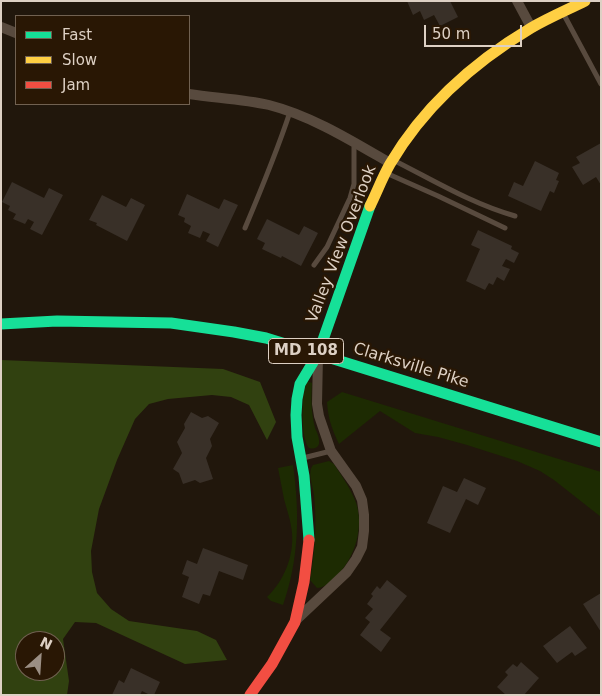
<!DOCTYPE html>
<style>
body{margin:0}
#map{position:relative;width:602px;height:696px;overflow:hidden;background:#21170c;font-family:"DejaVu Sans",sans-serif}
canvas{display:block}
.frame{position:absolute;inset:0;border:2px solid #ddd0c4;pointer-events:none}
.legend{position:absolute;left:15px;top:15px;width:175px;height:90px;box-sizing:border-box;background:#291704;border:1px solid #716151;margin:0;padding:6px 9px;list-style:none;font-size:15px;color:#ddd0c4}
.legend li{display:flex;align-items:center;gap:10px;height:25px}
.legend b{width:25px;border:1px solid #716151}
.north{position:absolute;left:15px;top:631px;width:50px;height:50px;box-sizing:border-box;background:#291704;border:1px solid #716151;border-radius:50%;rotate:26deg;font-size:14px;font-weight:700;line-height:20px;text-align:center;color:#ddd0c4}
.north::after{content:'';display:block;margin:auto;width:18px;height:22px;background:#9b8f84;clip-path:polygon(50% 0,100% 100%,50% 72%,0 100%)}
.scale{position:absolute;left:424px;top:25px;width:98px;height:22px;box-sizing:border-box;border:2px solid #ddd0c4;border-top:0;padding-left:6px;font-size:15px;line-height:18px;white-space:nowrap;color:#ddd0c4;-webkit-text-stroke:4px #291704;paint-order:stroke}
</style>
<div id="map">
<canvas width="602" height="696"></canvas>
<div class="frame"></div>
<ul class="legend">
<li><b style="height:6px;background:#16e098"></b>Fast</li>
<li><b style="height:6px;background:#ffcf43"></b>Slow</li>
<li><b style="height:6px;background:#f24e42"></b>Jam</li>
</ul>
<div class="north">N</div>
<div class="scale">50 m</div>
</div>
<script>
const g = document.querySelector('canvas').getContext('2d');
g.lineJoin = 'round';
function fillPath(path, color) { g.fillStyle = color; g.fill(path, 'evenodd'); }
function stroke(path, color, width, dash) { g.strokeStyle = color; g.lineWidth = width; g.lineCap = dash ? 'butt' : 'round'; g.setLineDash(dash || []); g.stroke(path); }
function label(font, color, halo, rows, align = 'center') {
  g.font = font + ' "DejaVu Sans",sans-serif'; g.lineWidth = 4.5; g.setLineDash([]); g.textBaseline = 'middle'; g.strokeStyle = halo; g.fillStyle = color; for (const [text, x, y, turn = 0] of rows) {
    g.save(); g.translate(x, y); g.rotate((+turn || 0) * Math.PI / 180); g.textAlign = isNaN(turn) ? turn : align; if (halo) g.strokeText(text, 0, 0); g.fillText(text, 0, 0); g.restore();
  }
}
fillPath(new Path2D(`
 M 307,381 L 312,383 C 311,398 311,412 315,428 C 317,432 320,439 319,444 C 317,449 313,449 309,448 C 302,440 302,412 303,401 C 303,394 305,388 307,381 Z
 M 342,392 L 601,472 L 601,517 L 554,480 L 540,471 L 517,461 L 467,445 L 438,437 L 415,433 L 380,411 L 339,444 C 332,430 328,418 327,402 Z
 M 329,461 L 334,464 C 341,475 349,486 354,498 C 365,520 357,553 341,571 C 335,578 326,588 317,588 L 310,580 C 315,552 317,524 314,495 C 313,486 307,472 313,465 Z
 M 293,465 C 300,513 299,560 283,605 L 271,601 L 267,597 C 284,581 294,556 292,533 C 291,521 287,510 284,499 C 282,489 280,478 278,468 Z`), '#1d2b02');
fillPath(new Path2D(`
 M 1,360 L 223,369 L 260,382 L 276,422 L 267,440 L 249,405 L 231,397 L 212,395 L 168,399 L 149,404 L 135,419 L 117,460 L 99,509 L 91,551 L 92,572 L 97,593 L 111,609 L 129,621 L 197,631 L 216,640 L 227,660 L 185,664 L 96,623 L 75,622 L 63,639 L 69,681 L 67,695 L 1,695 ZM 25,641 L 55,641 L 55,671 L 25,671 Z`), '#314110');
fillPath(new Path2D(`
 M 407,1 L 450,1 L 458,17 L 440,26 L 434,15 L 424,20 L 420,11 L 413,15 Z
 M 601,143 L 601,185 L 596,177 L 583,185 L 572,167 L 580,163 L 576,157 Z
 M 535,161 L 559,173 L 556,180 L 559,181 L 554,193 L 550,191 L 541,211 L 508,196 L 514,182 L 523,186 Z
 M 12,182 L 44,198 L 49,188 L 63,195 L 42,235 L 30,229 L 34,222 L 28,219 L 25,224 L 13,219 L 16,214 L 8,210 L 10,206 L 2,202 Z
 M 187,194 L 219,209 L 224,199 L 238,205 L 218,247 L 206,241 L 210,234 L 203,231 L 200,238 L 188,233 L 191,226 L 184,222 L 185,218 L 178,215 Z
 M 102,195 L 126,207 L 131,198 L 145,205 L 127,241 L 96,225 L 97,223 L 89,220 Z
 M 267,219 L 299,235 L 304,226 L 318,233 L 301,266 L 282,256 L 281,258 L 262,249 L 265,243 L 257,239 Z
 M 478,230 L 512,246 L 511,249 L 519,253 L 514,263 L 506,259 L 502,266 L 510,269 L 504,281 L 497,277 L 493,285 L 489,283 L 485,290 L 466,281 L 480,249 L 471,245 Z
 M 191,412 L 202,418 L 208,416 L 219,423 L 210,439 L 212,446 L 206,458 L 213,479 L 200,483 L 195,480 L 183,484 L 179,473 L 173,469 L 182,453 L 177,442 L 185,428 L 184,424 Z
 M 464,478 L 486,488 L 478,505 L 466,499 L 450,533 L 427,523 L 443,486 L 457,492 Z
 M 203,548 L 248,565 L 243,580 L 219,571 L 210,596 L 203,594 L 199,604 L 182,597 L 189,577 L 182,574 L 187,560 L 197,564 Z
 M 387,580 L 407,596 L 380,630 L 391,638 L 381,652 L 360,635 L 370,622 L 365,618 L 373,609 L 367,604 L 373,596 L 371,594 L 377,586 L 380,589 Z
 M 601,593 L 601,632 L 583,604 Z
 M 570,626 L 587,648 L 575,656 L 572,652 L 557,663 L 543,646 Z
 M 521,662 L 539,678 L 524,695 L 506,695 L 497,687 L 508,675 L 505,672 L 513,664 L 517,667 Z
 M 131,668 L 160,682 L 154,695 L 150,695 L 142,691 L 140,695 L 112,695 L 119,680 L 124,683 Z`), '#393028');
stroke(new Path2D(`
 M 563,13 L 601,84
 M 393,160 C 433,180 472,204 515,216
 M 386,173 L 438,196 L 505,228
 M 245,228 C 261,190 277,151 290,112
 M 314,265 L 327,247 L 350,198 L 354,184 L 354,147 L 355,144
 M 303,458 L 331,451`), '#584a3e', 5);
stroke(new Path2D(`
 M 517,1 L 531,27
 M 1,27 L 16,33
 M 189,94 C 215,98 243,99 269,105 C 312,116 352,141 390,163
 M 295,621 L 347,572 L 356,559 L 362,547 L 364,531 L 364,515 L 362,500 L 356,486 L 331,451 L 319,416 L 317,404 L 318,356`), '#584a3e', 10);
stroke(new Path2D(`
 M 1,324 L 57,321 L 171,323 L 234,332 L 266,338 L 601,442
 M 309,540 L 304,476 L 297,437 L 296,415 L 297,399 L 300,384 L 318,354 L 370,206`), '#16e098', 11);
stroke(new Path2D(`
 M 370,206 C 377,192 382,178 390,164 C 423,108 474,62 531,28 C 548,18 567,10 585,1`), '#ffcf43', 11);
stroke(new Path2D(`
 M 250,695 L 272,664 L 295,622 L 304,582 L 309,540`), '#f24e42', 11);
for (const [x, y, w] of [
 [306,351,75]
]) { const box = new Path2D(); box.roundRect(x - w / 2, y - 12.5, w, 25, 4); g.fillStyle = '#291704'; g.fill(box); stroke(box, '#ddd0c4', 1); }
label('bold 15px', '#ddd0c4', null, [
 ["MD 108",306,351]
]);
label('16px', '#ddd0c4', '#291704', [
 ["Valley View Overlook",342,244,-69],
 ["Clarksville Pike",411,366,17]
]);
</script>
